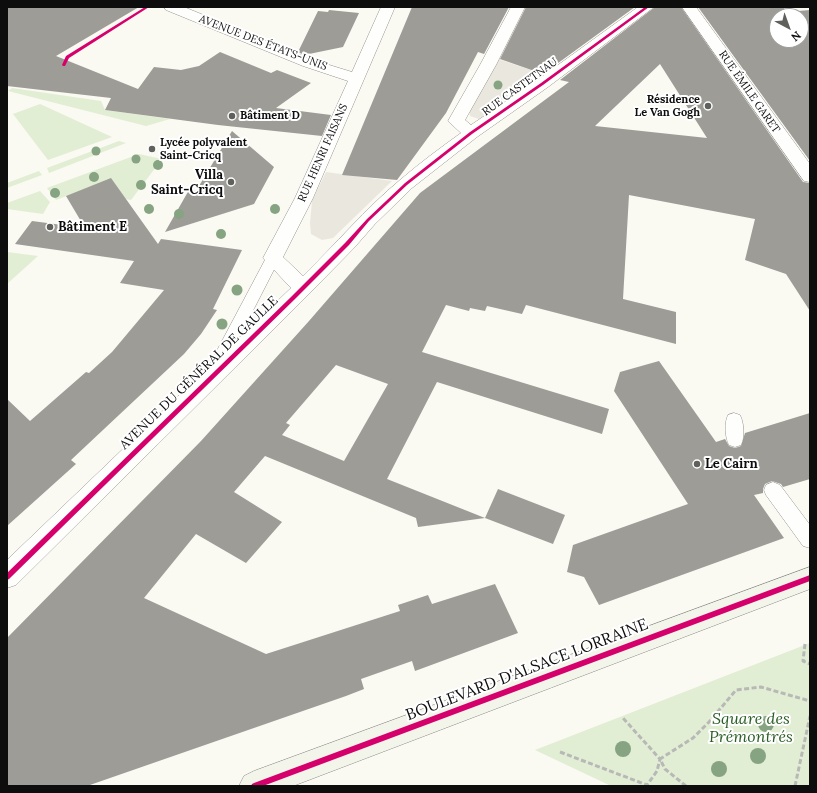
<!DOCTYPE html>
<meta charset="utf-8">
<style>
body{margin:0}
#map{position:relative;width:817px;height:793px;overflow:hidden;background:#faf9f2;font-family:Lora,serif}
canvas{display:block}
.frame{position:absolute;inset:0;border:8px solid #0d0d0d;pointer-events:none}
.north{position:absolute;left:769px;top:8px;width:40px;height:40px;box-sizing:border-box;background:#fff;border:1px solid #9e9e9e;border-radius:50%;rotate:139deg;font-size:11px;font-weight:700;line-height:16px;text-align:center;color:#0d0d0d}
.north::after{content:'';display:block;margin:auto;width:14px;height:18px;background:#60605d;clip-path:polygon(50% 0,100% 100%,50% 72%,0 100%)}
</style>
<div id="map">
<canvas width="817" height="793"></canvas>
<div class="frame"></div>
<div class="north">N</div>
</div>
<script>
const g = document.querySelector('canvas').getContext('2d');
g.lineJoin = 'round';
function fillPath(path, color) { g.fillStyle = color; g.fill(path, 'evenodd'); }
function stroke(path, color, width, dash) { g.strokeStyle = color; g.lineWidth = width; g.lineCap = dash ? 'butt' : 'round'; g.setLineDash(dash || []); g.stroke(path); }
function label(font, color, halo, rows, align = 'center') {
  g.font = font + ' Lora,serif'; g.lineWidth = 4; g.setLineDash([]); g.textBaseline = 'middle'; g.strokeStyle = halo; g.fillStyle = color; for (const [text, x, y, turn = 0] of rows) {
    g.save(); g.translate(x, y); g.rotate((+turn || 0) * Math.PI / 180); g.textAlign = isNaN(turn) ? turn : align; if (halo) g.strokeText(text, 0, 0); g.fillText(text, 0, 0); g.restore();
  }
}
fillPath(new Path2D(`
 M 12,88 L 101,101 L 105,110 L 170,119 L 146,126 L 8,91 Z
 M 40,104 L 112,137 L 48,160 L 13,114 Z
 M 119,141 L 126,143 L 49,173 L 47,168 Z
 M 139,154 L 162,159 L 131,200 L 125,199 L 111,179 L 56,200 L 47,188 Z
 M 39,171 L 42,175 L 7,188 L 7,183 Z
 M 40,191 L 50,202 L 43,214 L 7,209 L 7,203 Z
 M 7,252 L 38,256 L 7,284 Z
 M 810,643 L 810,786 L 611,786 L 535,750 Z`), '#e1eed4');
fillPath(new Path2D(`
 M 498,59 L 543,74 L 479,119 L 470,116 L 469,110 Z
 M 326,172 L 392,181 L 333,238 L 322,240 L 311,234 L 310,223 L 312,201 Z`), '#eae8de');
fillPath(new Path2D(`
 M 7,7 L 139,7 L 56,56 L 138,89 L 154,67 L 181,70 L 199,66 L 220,52 L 271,73 L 277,70 L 311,83 L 276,108 L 331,115 L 322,136 L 218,125 L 105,110 L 111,98 L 7,86 Z
 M 412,7 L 509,7 L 484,54 L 478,52 L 446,113 L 397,180 L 342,175 Z
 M 526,7 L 635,7 L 543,74 L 500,59 Z
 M 655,7 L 681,7 L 803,182 L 810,183 L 810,311 L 786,274 L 745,260 L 755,219 L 629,195 L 623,299 L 676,312 L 676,344 L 526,305 L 522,314 L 487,306 L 485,311 L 470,308 L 469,311 L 446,305 L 422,352 L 609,409 L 602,434 L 437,382 L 387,479 L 485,518 L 418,527 L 416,518 L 265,456 L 234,492 L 282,522 L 246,563 L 196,534 L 144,598 L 266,654 L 400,611 L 398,605 L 428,595 L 432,604 L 495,584 L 518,633 L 415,671 L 412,661 L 361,679 L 364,689 L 346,696 L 87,786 L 7,786 L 7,638 L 201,441 L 309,321 L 420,193 L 569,82 L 560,80 ZM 660,64 L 707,138 L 595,126 ZM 336,365 L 388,384 L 344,461 L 282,435 L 290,425 L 286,423 Z
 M 698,7 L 783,7 L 787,12 L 810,10 L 810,161 ZM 777,16 L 801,16 L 801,40 L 777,40 Z
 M 329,10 L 359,13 L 343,47 L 304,55 L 298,52 L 318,11 L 328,12 Z
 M 232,131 L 274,167 L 254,204 L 165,232 L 189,190 L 196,191 Z
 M 111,178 L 158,244 L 161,239 L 242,250 L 213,309 L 217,310 L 201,334 L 184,354 L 71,460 L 76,464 L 7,526 L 7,399 L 30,421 L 86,372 L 89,373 L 112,352 L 164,290 L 120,283 L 134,261 L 15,244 L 32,221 L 85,228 L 66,196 Z
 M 659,361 L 716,442 L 725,439 L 729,446 L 735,448 L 741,446 L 745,433 L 810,413 L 810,479 L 783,487 L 781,484 L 772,481 L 765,484 L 763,489 L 763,493 L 754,495 L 784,538 L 599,605 L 584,577 L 567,572 L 573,545 L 688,504 L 614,391 L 620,372 Z
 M 498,489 L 565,515 L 553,544 L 485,518 Z`), '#9d9c97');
const lane = new Path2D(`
 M 273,253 L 278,254 L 280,258 L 221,373 L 219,377 L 213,379 L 207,377 L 205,373 L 266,258 L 268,254 Z
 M 734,413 L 740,415 C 744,423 745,437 741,445 L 735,447 L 729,445 C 725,437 724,423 728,415 Z
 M 773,482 L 780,485 L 810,525 L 810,548 L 803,546 L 766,495 L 764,490 L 766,485 Z`);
const street = new Path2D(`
 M 164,7 L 184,7 L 313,60 L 352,72 L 381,7 L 395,7 L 313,198 L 283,257 L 303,276 C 335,245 366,208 400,180 C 420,163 440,148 461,133 L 448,121 L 480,65 L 511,7 L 525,7 L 496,65 L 465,120 L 471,125 L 536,81 L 638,7 L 654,7 L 548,87 L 477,137 L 412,188 L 375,224 L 354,248 L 300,303 L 16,585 L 7,588 L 7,560 L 291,288 L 263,258 L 295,198 L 348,81 L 303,66 L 166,10 Z
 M 682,7 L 696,7 L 810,164 L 810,182 L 804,181 Z`);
const secondary = new Path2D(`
 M 810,567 L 810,589 L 293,786 L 239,786 L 244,776 L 254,771 Z`);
stroke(lane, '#949390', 1);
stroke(street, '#949390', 1);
stroke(secondary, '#8a8a87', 1);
stroke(new Path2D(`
 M 805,644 L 803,661 L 810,664
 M 560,752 L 647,785 L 657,771 L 660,759 L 622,717
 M 686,786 L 665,769 L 660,759 L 693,738 L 709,722 L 736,690 L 761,687 L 810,701
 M 795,786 L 810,716`), '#b8b8b6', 3, [5, 2.5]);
fillPath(lane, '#fefefd');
fillPath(street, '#fefefd');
fillPath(secondary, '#f3f4ea');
fillPath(new Path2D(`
 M 145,7 L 149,7 L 69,58 L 65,66 L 63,66 L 62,65 L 66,56 Z
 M 645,7 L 649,7 L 543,85 L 472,134 L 407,185 L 369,221 L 349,245 L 295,299 L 9,579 L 7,580 L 7,573 L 291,297 L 345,243 L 367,219 L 405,183 L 470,132 L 541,83 Z
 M 810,575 L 810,581 L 263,786 L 251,786 L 252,784 L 254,783 Z`), '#d6006c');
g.fillStyle = '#86a481';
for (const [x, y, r] of [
 [498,85,4.5],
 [96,151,4.5],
 [136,159,4.5],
 [158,165,5],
 [94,177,5],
 [141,185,5],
 [55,193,5],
 [149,209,5],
 [275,209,5],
 [179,214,5],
 [221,234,5],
 [237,290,5.5],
 [222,324,5.5],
 [766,724,8],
 [623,749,8],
 [758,756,8],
 [719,769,8]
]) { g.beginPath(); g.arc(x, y, r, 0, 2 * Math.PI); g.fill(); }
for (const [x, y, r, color] of [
 [708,106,4,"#60605d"],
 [232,116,4,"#60605d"],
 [152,149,4,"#60605d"],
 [231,182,4,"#60605d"],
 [50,227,4,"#60605d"],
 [697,464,4,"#60605d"]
]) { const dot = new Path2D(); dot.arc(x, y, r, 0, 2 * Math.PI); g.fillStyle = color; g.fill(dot); stroke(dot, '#fff', 1.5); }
label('11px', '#0d0d0d', '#fff', [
 ["AVENUE DES ÉTATS-UNIS",263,43,21],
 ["RUE CASTETNAU",520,87,-36],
 ["RUE ÉMILE GARET",749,92,55],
 ["RUE HENRI FAISANS",323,153,-66]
]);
label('bold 11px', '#0d0d0d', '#fff', [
 ["Résidence",700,100,"right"],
 ["Le Van Gogh",700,113,"right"],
 ["Bâtiment D",240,116],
 ["Lycée polyvalent",160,143],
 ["Saint-Cricq",160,156]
], 'left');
label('bold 13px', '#0d0d0d', '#fff', [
 ["Villa",223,175,"right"],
 ["Saint-Cricq",223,190,"right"],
 ["Bâtiment E",58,227],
 ["Le Cairn",705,464]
], 'left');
label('13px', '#0d0d0d', '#fff', [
 ["AVENUE DU GÉNÉRAL DE GAULLE",199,373,-44]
]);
label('16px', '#0d0d0d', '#fff', [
 ["BOULEVARD D'ALSACE LORRAINE",527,670,-21]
]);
label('italic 16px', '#285e24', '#fff', [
 ["Square des",751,719],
 ["Prémontrés",751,737]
]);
</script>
